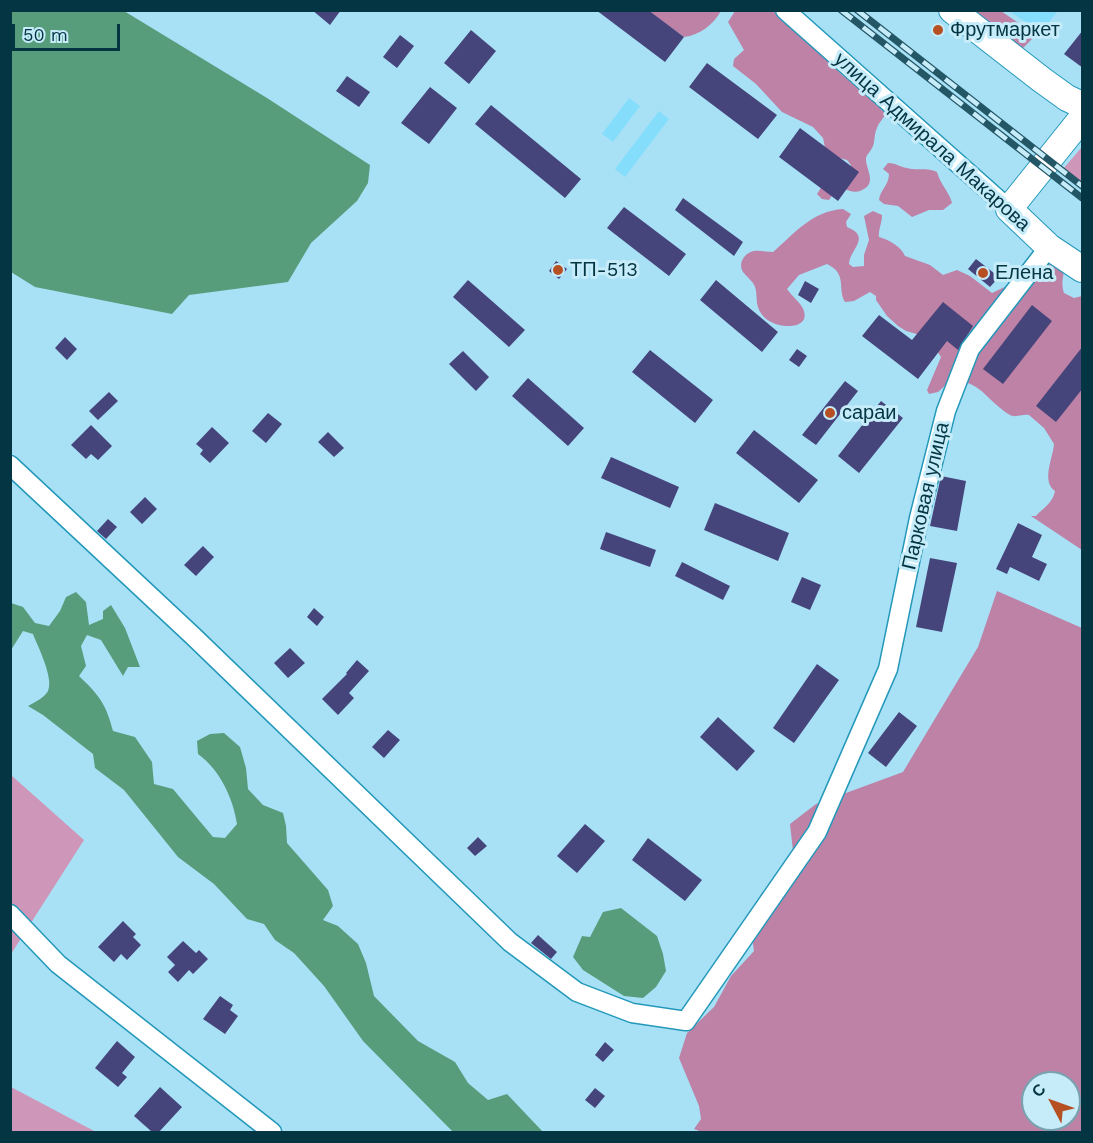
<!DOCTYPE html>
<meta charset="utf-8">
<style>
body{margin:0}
#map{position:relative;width:1093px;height:1143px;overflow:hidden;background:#a8e1f6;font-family:"Work Sans",sans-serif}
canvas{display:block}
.frame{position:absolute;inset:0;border:12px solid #033542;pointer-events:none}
.north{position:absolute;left:1021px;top:1071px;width:60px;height:60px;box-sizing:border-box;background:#c6ebf9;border:2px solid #78a2b0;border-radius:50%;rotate:311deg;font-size:16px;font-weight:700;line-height:24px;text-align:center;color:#033542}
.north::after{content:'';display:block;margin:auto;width:21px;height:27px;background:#b65023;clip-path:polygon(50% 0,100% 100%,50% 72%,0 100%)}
.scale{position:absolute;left:12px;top:24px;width:108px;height:27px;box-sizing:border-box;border:3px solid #033542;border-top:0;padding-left:8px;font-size:18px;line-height:21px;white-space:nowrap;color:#033542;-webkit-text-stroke:4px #c6ebf9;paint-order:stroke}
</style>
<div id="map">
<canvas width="1093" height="1143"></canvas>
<div class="frame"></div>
<div class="north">С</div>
<div class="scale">50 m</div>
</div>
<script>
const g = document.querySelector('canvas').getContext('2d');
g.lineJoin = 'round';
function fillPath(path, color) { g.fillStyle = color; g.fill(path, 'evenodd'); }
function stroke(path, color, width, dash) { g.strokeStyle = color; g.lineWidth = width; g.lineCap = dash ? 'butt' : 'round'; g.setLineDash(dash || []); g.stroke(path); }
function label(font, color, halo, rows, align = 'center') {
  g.font = font + ' "Work Sans",sans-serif'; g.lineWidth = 6; g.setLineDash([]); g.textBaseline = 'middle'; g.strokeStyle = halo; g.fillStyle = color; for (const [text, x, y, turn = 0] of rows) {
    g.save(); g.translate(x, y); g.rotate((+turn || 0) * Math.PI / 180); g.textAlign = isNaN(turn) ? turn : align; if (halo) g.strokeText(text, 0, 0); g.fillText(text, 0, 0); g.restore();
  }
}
fillPath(new Path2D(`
 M 1009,11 L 1058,11 L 1041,32 Z
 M 629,98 L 640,106 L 613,142 L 602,134 Z
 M 659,111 L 669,119 L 625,177 L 615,169 Z`), '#85ddfc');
fillPath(new Path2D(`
 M 1082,147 L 1082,183 L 1063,169 Z
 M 11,775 L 84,840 L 11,954 Z
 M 11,1087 L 96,1132 L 11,1132 Z`), '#ce96b8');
fillPath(new Path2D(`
 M 648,11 L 721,11 C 713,25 700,35 684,37 Z
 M 735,11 L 771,11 L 779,14 L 825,55 L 842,75 L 864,88 L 883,104 L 881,110 L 887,112 C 884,118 879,122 877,128 C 874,134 875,141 873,146 C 871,151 867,154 866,158 C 865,169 879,184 860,191 C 852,194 845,187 837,188 L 829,200 L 822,199 L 817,194 L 824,183 L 849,170 L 851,165 L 847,160 L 832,156 L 826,152 L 823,138 L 813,127 L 782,112 L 756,84 L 733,66 L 734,59 L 744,50 L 728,22 Z
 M 969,11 L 1001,11 L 1036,35 L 1022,49 Z
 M 888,163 C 897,163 899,167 907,168 C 917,171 927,167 937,172 C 940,184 950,193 952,203 L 943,210 L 929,210 L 912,217 L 898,206 L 884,204 L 879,200 C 880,190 889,185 889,174 L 883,169 Z
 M 843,209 L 851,214 L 846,222 L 847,227 C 872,237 850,249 849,264 L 853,267 L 864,266 L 864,255 L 869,240 L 864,216 L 873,211 L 882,215 C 882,223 878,231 879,237 C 889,240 901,246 905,256 L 930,265 L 943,275 L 957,270 L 970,276 L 992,293 L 1011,284 L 1046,260 C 1075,276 1058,269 1064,293 L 1074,298 L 1082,296 L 1082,550 L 1031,516 L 1036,516 C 1043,508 1053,503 1055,491 C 1041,481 1053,458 1054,444 L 1044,428 L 1029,415 C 1022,414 1015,418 1010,415 C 986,401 979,377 949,382 L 938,392 L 929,394 L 927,390 L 941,357 L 935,348 L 920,335 L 906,331 L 898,326 L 887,316 L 876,300 L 876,296 L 870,292 L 854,301 L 845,302 C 837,289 848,274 827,264 L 799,275 L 787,289 C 792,297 801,302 804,311 C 810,331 775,329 764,317 C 752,304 760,293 753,283 C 750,279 746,276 743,272 C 738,263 744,253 754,251 C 759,250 767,252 773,252 C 795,233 812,211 843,209 Z
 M 997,591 L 1082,628 L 1082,1132 L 702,1132 L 694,1129 L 701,1119 L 699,1106 L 679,1058 L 687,1033 L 714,1007 L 731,976 L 754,951 L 750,923 L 761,894 L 777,880 L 793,851 L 790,824 L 816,804 L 903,772 L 978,647 ZM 1033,1083 L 1069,1083 L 1069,1119 L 1033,1119 Z`), '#bd82a6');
fillPath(new Path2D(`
 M 10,11 L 124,11 L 267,98 L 370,165 L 368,183 L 357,201 L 311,243 L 288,282 L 189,295 L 172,314 L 35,287 L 11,272 Z
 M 76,592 L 86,602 L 89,625 L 103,619 L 103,611 L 111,605 L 125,628 L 140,667 L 128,667 L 123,676 L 101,640 L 87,635 L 81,646 L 86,666 L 79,676 C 99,695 106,704 113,731 L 135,737 L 152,762 L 154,784 L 173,789 L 213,837 L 225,838 L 237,824 C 233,798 220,770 198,754 L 197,741 L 210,734 L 224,733 L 240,747 L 246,768 L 248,789 L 263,805 L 283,813 L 286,826 L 287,843 L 328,890 L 333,906 L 323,920 L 338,926 L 358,944 L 366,963 L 374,996 L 418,1041 L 455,1062 L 468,1083 L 488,1100 L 507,1094 L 543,1132 L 453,1132 L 363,1041 L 324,986 L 294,953 L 275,940 L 264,924 L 247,919 L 214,884 L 178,857 L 124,790 L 95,768 L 93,754 L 43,715 L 28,706 C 35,702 44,698 48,691 C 54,678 38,647 33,634 L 23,631 L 11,650 L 11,603 L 23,607 L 35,623 L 49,626 L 60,611 L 66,597 Z
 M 621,908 L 657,936 L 663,954 L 666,971 L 656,987 L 643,998 L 624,996 L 583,970 L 573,957 L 582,936 L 590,937 L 603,912 Z`), '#579d7c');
fillPath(new Path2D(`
 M 312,10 L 341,10 L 330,25 Z
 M 596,10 L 648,10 L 684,37 L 665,62 Z
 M 471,30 L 496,51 L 469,84 L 444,63 Z
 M 1083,30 L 1083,68 L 1064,54 Z
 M 400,35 L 414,46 L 397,68 L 383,57 Z
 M 707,63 L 777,115 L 758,139 L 689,87 Z
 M 347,76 L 370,92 L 359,107 L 336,91 Z
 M 430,87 L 457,108 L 429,144 L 401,123 Z
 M 491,105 L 581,179 L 565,198 L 475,124 Z
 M 800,128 L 859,172 L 838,201 L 779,157 Z
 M 683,198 L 743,242 L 734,256 L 675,210 Z
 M 624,207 L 686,254 L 669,276 L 607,228 Z
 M 976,259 L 999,277 L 990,287 L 968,269 Z
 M 556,261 L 567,269 L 559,279 L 549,271 Z
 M 468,280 L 525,330 L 509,347 L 453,297 Z
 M 716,280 L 778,332 L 762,352 L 700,300 Z
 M 805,281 L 819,289 L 811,303 L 798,295 Z
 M 943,302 L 973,326 L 958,350 L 947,341 L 918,379 L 862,336 L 879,315 L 912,340 Z
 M 1032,305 L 1052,321 L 1003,384 L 983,369 Z
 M 65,337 L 77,349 L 67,360 L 55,348 Z
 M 1083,346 L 1083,388 L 1056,422 L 1036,406 Z
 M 797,349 L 807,356 L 799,367 L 789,360 Z
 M 650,350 L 713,400 L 695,423 L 632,372 Z
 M 463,351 L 489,377 L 476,391 L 449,364 Z
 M 528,378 L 584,428 L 568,446 L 512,396 Z
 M 845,381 L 858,391 L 816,445 L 802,435 Z
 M 109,392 L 118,401 L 98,420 L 89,411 Z
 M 881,401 L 903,418 L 859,473 L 838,456 Z
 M 268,413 L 282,424 L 266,443 L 252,431 Z
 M 91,425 L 112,446 L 98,460 L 91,454 L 86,459 L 71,445 Z
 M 212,427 L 229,443 L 210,463 L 200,454 L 203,450 L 196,444 Z
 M 754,430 L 818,480 L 799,503 L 736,453 Z
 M 328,432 L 344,448 L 334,457 L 318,442 Z
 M 611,457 L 679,487 L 670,508 L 601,478 Z
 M 941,476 L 966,481 L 957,531 L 930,526 Z
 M 145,497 L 157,509 L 142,524 L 130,512 Z
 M 715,503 L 789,533 L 778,561 L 704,530 Z
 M 108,519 L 117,527 L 106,539 L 97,531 Z
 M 1018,523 L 1042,535 L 1032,557 L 1047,564 L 1039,581 L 1010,567 L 1007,574 L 996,569 Z
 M 606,532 L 656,550 L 650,567 L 600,549 Z
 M 203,546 L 214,557 L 196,576 L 184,565 Z
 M 930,558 L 957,563 L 942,632 L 916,627 Z
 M 682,562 L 730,586 L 723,600 L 675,576 Z
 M 802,577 L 821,585 L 810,610 L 791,602 Z
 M 314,608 L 324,617 L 317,626 L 307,617 Z
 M 290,648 L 305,663 L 288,678 L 274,663 Z
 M 357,660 L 369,671 L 349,693 L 354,698 L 338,715 L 322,699 L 347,674 L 346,673 Z
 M 817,664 L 839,680 L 794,743 L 773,728 Z
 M 899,712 L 917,726 L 886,767 L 868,753 Z
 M 718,717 L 755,751 L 737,771 L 700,737 Z
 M 388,730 L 400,740 L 384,758 L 372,747 Z
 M 585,824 L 605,841 L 577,873 L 557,856 Z
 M 478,837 L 487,846 L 475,856 L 467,848 Z
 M 648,838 L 702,880 L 685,901 L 632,860 Z
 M 123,921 L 136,934 L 133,937 L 141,945 L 127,960 L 121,954 L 114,962 L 98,947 Z
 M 538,935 L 557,952 L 551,959 L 531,943 Z
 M 183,941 L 196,953 L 199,950 L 208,959 L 193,974 L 189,970 L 178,982 L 168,972 L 175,965 L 167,957 Z
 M 220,996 L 233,1005 L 230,1010 L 238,1016 L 225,1034 L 203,1019 Z
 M 117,1041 L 135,1057 L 122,1073 L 127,1077 L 118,1087 L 95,1068 Z
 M 605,1042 L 614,1050 L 603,1062 L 595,1055 Z
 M 160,1087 L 182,1107 L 159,1132 L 152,1132 L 134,1116 Z
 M 595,1088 L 605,1096 L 595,1108 L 585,1100 Z`), '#46457b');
const street = new Path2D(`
 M 785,10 L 1009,209
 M 10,465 L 193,636 L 510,942 L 577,992 L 632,1013 L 686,1021 L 817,832 L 888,669 L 919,518 L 946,411 L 970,349 L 1049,247
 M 10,914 L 58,964 L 272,1132`);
const secondary = new Path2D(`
 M 952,10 L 1042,80 L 1067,98 L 1082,105
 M 1082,118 L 1009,209 L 1049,247 L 1082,269`);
stroke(street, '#2398b9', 21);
stroke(secondary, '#2398b9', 28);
stroke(street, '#fff', 18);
stroke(secondary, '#fff', 26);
const rail = new Path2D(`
 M 841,10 L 1082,198
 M 857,10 L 1082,186`);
stroke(rail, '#245766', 7);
stroke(rail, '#c6ebf9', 4.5, [14]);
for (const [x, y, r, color] of [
 [938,30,6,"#b65023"],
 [558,270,6,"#b65023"],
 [983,273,6,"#b65023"],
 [830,413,6,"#b65023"]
]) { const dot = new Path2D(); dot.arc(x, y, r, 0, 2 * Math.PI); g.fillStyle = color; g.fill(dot); stroke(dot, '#c6ebf9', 2); }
label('20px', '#033542', '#c6ebf9', [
 ["Фрутмаркет",950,30],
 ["ТП-513",570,270],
 ["Елена",995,273],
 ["сараи",842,413]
], 'left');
label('20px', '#033542', '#c6ebf9', [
 ["улица Адмирала Макарова",932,142,42],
 ["Парковая улица",926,496,-77]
]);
</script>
